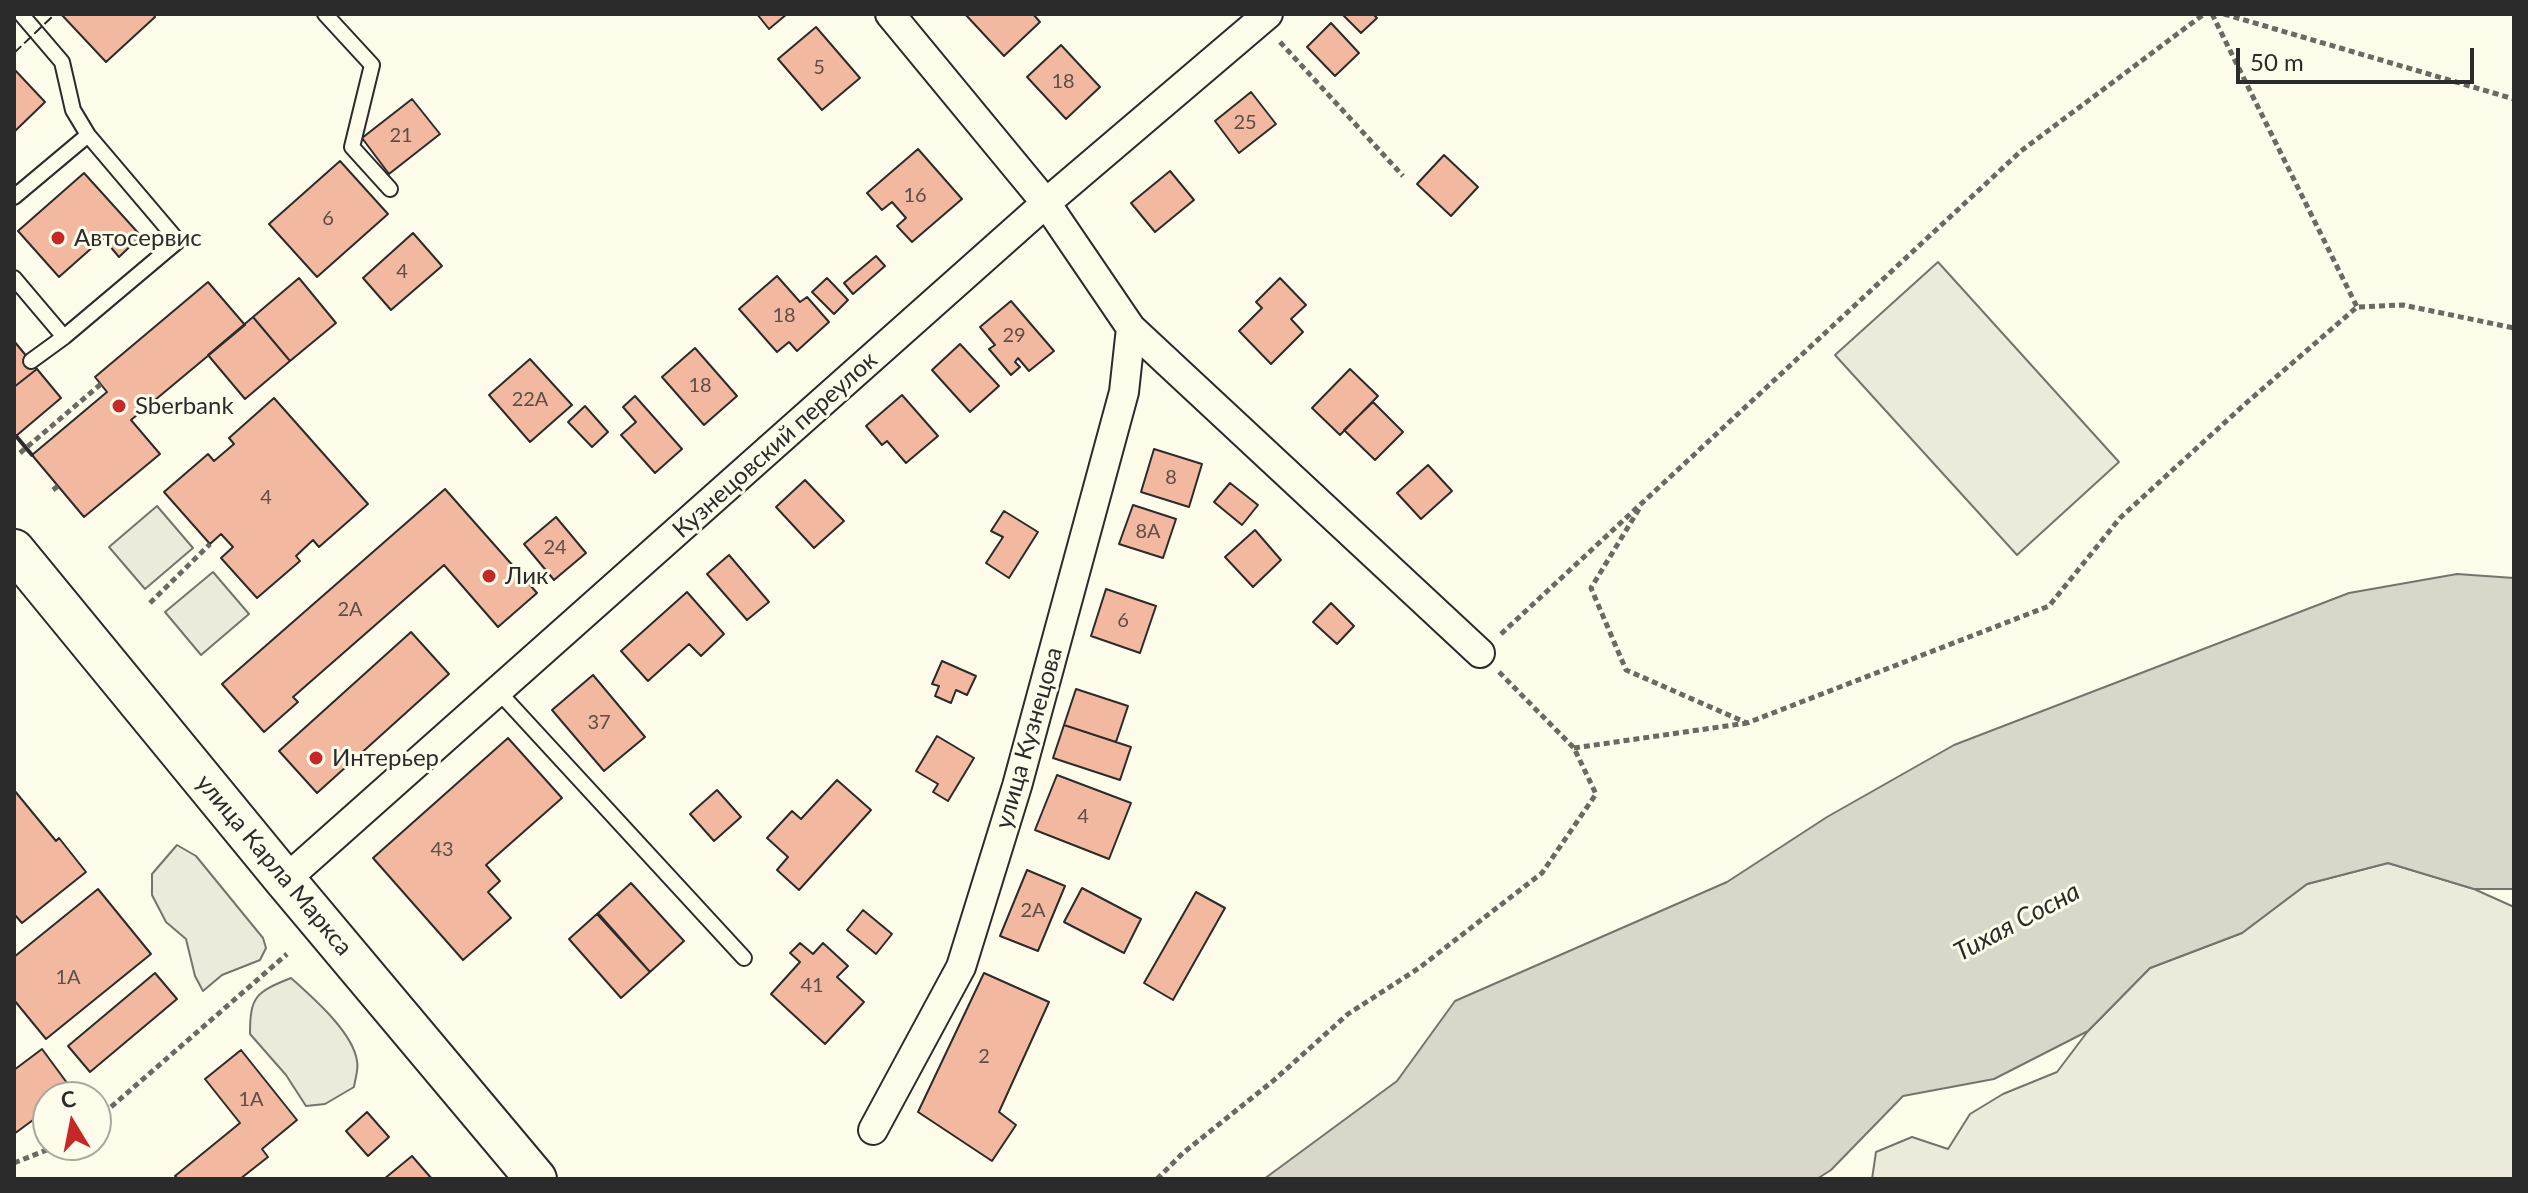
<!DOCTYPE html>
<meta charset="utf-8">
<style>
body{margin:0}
#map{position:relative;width:2528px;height:1193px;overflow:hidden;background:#fdfbea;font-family:Lato,sans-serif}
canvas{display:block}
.frame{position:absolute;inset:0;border:16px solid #2b2b2b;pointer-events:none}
.north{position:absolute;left:32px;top:1081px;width:80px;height:80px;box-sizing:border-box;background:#fdfbea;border:2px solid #a9a89e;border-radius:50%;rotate:350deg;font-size:22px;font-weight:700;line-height:32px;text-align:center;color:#2b2b2b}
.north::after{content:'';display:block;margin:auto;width:28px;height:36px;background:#c62828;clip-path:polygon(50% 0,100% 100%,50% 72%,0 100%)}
.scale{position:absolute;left:2236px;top:48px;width:238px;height:36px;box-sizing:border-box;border:4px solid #2b2b2b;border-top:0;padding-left:10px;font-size:24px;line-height:28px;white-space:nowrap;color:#2b2b2b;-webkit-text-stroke:6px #fdfbea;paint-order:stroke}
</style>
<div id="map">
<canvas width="2528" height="1193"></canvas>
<div class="frame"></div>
<div class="north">С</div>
<div class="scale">50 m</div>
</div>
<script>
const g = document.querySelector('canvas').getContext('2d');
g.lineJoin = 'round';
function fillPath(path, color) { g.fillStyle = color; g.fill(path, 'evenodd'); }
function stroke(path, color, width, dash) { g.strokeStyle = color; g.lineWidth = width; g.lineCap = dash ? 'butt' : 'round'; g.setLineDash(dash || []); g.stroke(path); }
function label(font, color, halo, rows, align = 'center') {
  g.font = font + ' Lato,sans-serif'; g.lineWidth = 6; g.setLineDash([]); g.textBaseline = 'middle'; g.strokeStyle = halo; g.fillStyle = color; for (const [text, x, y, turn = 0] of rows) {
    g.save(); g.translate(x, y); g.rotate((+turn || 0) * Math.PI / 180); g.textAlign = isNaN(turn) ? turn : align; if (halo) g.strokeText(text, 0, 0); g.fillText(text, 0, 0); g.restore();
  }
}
const green = new Path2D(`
 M 1938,262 L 2119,462 L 2017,555 L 1835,355 Z
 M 157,506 L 193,548 L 145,589 L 109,547 Z
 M 213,572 L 249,614 L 201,655 L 165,612 Z
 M 177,845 L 196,856 L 263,938 L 266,948 L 260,960 L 222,975 L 203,991 L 195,976 L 186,939 L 166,922 L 152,895 L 152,874 Z
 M 2388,863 L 2474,889 L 2514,907 L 2514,1179 L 1872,1179 L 1876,1152 L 1912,1137 L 1948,1149 L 1970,1114 L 2003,1094 L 2057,1072 L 2088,1031 L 2150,968 L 2242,933 L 2307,884 Z
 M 291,978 C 312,997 353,1032 357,1061 C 359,1069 355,1079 354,1087 L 325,1104 L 306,1106 L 286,1075 L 250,1034 C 250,996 256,992 291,978 Z`);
fillPath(green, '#ecebdb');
stroke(green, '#74746e', 2);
const water = new Path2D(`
 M 2457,574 L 2514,578 L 2514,889 L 2474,889 L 2388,863 L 2307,884 L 2242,933 L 2150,968 L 2088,1031 L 1994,1079 L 1903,1096 L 1831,1170 L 1817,1179 L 1264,1179 L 1397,1081 L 1455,1001 L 1727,882 L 1827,817 L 1954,745 L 2349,593 Z`);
fillPath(water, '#d8d7c9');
stroke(water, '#74746e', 2);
const building = new Path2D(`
 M 61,14 L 153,14 L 155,17 L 106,62 Z
 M 757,14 L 787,14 L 769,29 Z
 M 965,14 L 1033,14 L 1040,22 L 1004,56 Z
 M 1342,14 L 1373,14 L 1377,18 L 1361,33 Z
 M 1331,23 L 1359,53 L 1335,76 L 1307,47 Z
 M 816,27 L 860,78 L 822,110 L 778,59 Z
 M 1061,45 L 1100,87 L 1066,119 L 1027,77 Z
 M 14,69 L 45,102 L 14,132 Z
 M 1251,92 L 1276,124 L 1239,153 L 1215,121 Z
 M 412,99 L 440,134 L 389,174 L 362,138 Z
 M 918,149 L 962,199 L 912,242 L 897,226 L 906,218 L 892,202 L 882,210 L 867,193 Z
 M 1444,155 L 1478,187 L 1451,216 L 1417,184 Z
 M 340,161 L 388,214 L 317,277 L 269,224 Z
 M 1170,171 L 1194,200 L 1155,232 L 1131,203 Z
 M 84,173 L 141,236 L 119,257 L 103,238 L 59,277 L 18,231 Z
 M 413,233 L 442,266 L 391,310 L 363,278 Z
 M 876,256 L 885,266 L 853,294 L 844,283 Z
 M 777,276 L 800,302 L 807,297 L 829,322 L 797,351 L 789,342 L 777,352 L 739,309 Z
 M 299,278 L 336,323 L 290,361 L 253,317 Z
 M 827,278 L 848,300 L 834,314 L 812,292 Z
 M 1280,278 L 1306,305 L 1291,319 L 1303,332 L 1271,364 L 1239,331 L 1262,308 L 1256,302 Z
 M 208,282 L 245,325 L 131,420 L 160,454 L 84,517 L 32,455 L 107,392 L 95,377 Z
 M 1011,301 L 1054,351 L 1029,371 L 1018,358 L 1015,362 L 1020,367 L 1011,375 L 989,349 L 995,345 L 980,327 Z
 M 253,317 L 290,361 L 245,399 L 208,355 Z
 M 14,341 L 37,369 L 14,387 Z
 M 960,344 L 999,386 L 970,412 L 932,370 Z
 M 695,348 L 737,396 L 704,425 L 662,377 Z
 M 530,359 L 572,405 L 530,442 L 489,395 Z
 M 37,369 L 61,398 L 16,436 L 14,433 L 14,387 Z
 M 1350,369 L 1378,396 L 1340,435 L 1312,408 Z
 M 902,395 L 938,436 L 906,463 L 887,441 L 882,445 L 866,426 Z
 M 635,396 L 682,449 L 655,473 L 621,435 L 636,422 L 623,407 Z
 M 274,398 L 368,504 L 319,547 L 313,540 L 296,556 L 300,561 L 257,598 L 221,558 L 233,547 L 221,534 L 210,544 L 164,492 L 208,454 L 214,461 L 234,444 L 229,438 Z
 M 1373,402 L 1403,432 L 1375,460 L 1344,430 Z
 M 585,406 L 608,432 L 592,447 L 568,422 Z
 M 1154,449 L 1202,464 L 1189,507 L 1141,492 Z
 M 1428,465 L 1452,491 L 1421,519 L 1397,493 Z
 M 805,480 L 844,521 L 814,548 L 776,507 Z
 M 1230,483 L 1258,505 L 1242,525 L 1214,502 Z
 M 445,489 L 537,593 L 498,627 L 444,565 L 293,697 L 298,702 L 264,732 L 222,684 Z
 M 1133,505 L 1176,519 L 1163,558 L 1119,544 Z
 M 1004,511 L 1038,532 L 1009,578 L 986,563 L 1003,537 L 991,531 Z
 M 556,517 L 586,553 L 554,580 L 524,544 Z
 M 1255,530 L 1281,560 L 1253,587 L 1225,557 Z
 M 729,555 L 769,602 L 747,620 L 707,574 Z
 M 1106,589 L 1156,606 L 1140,653 L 1091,636 Z
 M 687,592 L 724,634 L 701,656 L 689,644 L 648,681 L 621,651 Z
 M 1331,603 L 1354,626 L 1337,644 L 1313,622 Z
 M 411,632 L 449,674 L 317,793 L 279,751 Z
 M 942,661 L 976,676 L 967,695 L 956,690 L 951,703 L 935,696 L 939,686 L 932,684 Z
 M 593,675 L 645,737 L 604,771 L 552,710 Z
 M 1076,689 L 1128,706 L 1116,742 L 1064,725 Z
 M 1064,725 L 1131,747 L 1120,780 L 1053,758 Z
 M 937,736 L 974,758 L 948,801 L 933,792 L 938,784 L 916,771 Z
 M 508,738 L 562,798 L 486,865 L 500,881 L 488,892 L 511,918 L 463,960 L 373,858 Z
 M 1057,775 L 1131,803 L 1109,859 L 1035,830 Z
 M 837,780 L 871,810 L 799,890 L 777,870 L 788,857 L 767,838 L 792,811 L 801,819 Z
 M 14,790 L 56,841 L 59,838 L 86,872 L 22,923 L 14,914 Z
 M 717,790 L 741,817 L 714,841 L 690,814 Z
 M 1027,870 L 1065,886 L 1038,951 L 1000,936 Z
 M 631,883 L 684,941 L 650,972 L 597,914 Z
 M 1082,888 L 1141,919 L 1124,953 L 1064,922 Z
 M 98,889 L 151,954 L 46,1039 L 14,1000 L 14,957 Z
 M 1196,892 L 1225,908 L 1173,1000 L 1144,983 Z
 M 863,910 L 892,934 L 876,954 L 847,930 Z
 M 598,913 L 650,972 L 621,998 L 569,939 Z
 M 800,943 L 813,954 L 823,943 L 848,966 L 837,977 L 864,1002 L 825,1044 L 771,994 L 800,962 L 790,953 Z
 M 155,973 L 177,999 L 90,1072 L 68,1046 Z
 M 984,973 L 1049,1002 L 999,1112 L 1016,1125 L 992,1161 L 918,1112 Z
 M 42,1049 L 73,1091 L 64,1097 L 48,1097 L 48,1109 L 14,1134 L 14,1070 Z
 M 241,1050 L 297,1120 L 262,1149 L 268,1157 L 240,1179 L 178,1179 L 175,1176 L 240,1123 L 205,1079 Z
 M 367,1112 L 389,1137 L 368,1156 L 346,1131 Z
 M 412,1156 L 432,1179 L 384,1179 Z`);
fillPath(building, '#f2b8a0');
stroke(building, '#2b2b2b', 2);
const lane = new Path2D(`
 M 21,14 L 62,62 L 73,110 L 88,135
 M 325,14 L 372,65 L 352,147 L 390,189
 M 14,197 L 88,135 L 178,241 L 64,337 L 14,278
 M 31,361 L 64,337
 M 498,691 L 744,958`);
const street = new Path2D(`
 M 890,14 L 1046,203 L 1131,328 L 1480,653
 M 285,880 L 1046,203 L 1268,14
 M 873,1130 L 961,967 L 1017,786 L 1124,392 L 1131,328`);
const secondary = new Path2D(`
 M 14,550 L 285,880 L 536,1179`);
stroke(lane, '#2b2b2b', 18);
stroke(street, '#2b2b2b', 32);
stroke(secondary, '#2b2b2b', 44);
stroke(new Path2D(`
 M 2212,14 L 2357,307
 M 2224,14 L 2514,99
 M 1280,42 L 1403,176
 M 20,453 L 101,384
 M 53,490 L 58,486
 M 1639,509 L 1591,588 L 1626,670 L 1747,723 L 2049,606 L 2120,518 L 2245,404 L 2357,307 L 2403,305 L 2514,328
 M 150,603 L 210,544
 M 1501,634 L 2021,151 L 2204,14
 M 1574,748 L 1747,723
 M 96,1120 L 287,954
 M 14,1163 L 59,1145
 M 1157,1179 L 1183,1153 L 1273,1081 L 1348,1014 L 1419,968 L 1542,873 L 1596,794 L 1574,748 L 1498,671`), '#6a6964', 5, [6, 4]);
stroke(lane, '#fdfbea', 14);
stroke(street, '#fdfbea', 28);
stroke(secondary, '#fdfbea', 40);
stroke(new Path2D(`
 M 14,53 L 55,14`), '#2b2b2b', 2, [10, 4]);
stroke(new Path2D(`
 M 16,436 L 32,455`), '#2b2b2b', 4);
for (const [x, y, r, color] of [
 [58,238,8,"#c62828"],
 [119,406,8,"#c62828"],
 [489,576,8,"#c62828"],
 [316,758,8,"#c62828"]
]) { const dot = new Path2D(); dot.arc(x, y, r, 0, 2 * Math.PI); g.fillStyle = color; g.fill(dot); stroke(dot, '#fdfbea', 3); }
label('20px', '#5d4e48', null, [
 ["5",819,68],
 ["18",1063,82],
 ["25",1245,123],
 ["21",401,136],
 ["16",915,196],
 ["6",328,219],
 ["4",402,272],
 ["18",784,316],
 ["29",1014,336],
 ["18",700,386],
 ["22А",530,400],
 ["8",1171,478],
 ["4",266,498],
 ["8А",1148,532],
 ["24",555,548],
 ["2А",350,610],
 ["6",1123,621],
 ["37",599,723],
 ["4",1083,817],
 ["43",442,850],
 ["2А",1033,911],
 ["1А",68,978],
 ["41",812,986],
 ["2",984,1057],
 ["1А",251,1100]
]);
label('24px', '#2b2b2b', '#fdfbea', [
 ["Автосервис",74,238],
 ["Sberbank",135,406],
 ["Лик",505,576],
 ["Интерьер",332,758]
], 'left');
label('24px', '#2b2b2b', '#fdfbea', [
 ["Кузнецовский переулок",775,445,-42],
 ["улица Кузнецова",1029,738,-74],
 ["улица Карла Маркса",274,865,50]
]);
label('italic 26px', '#2b2b2b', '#fdfbea', [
 ["Тихая Сосна",2017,922,-28]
]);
</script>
